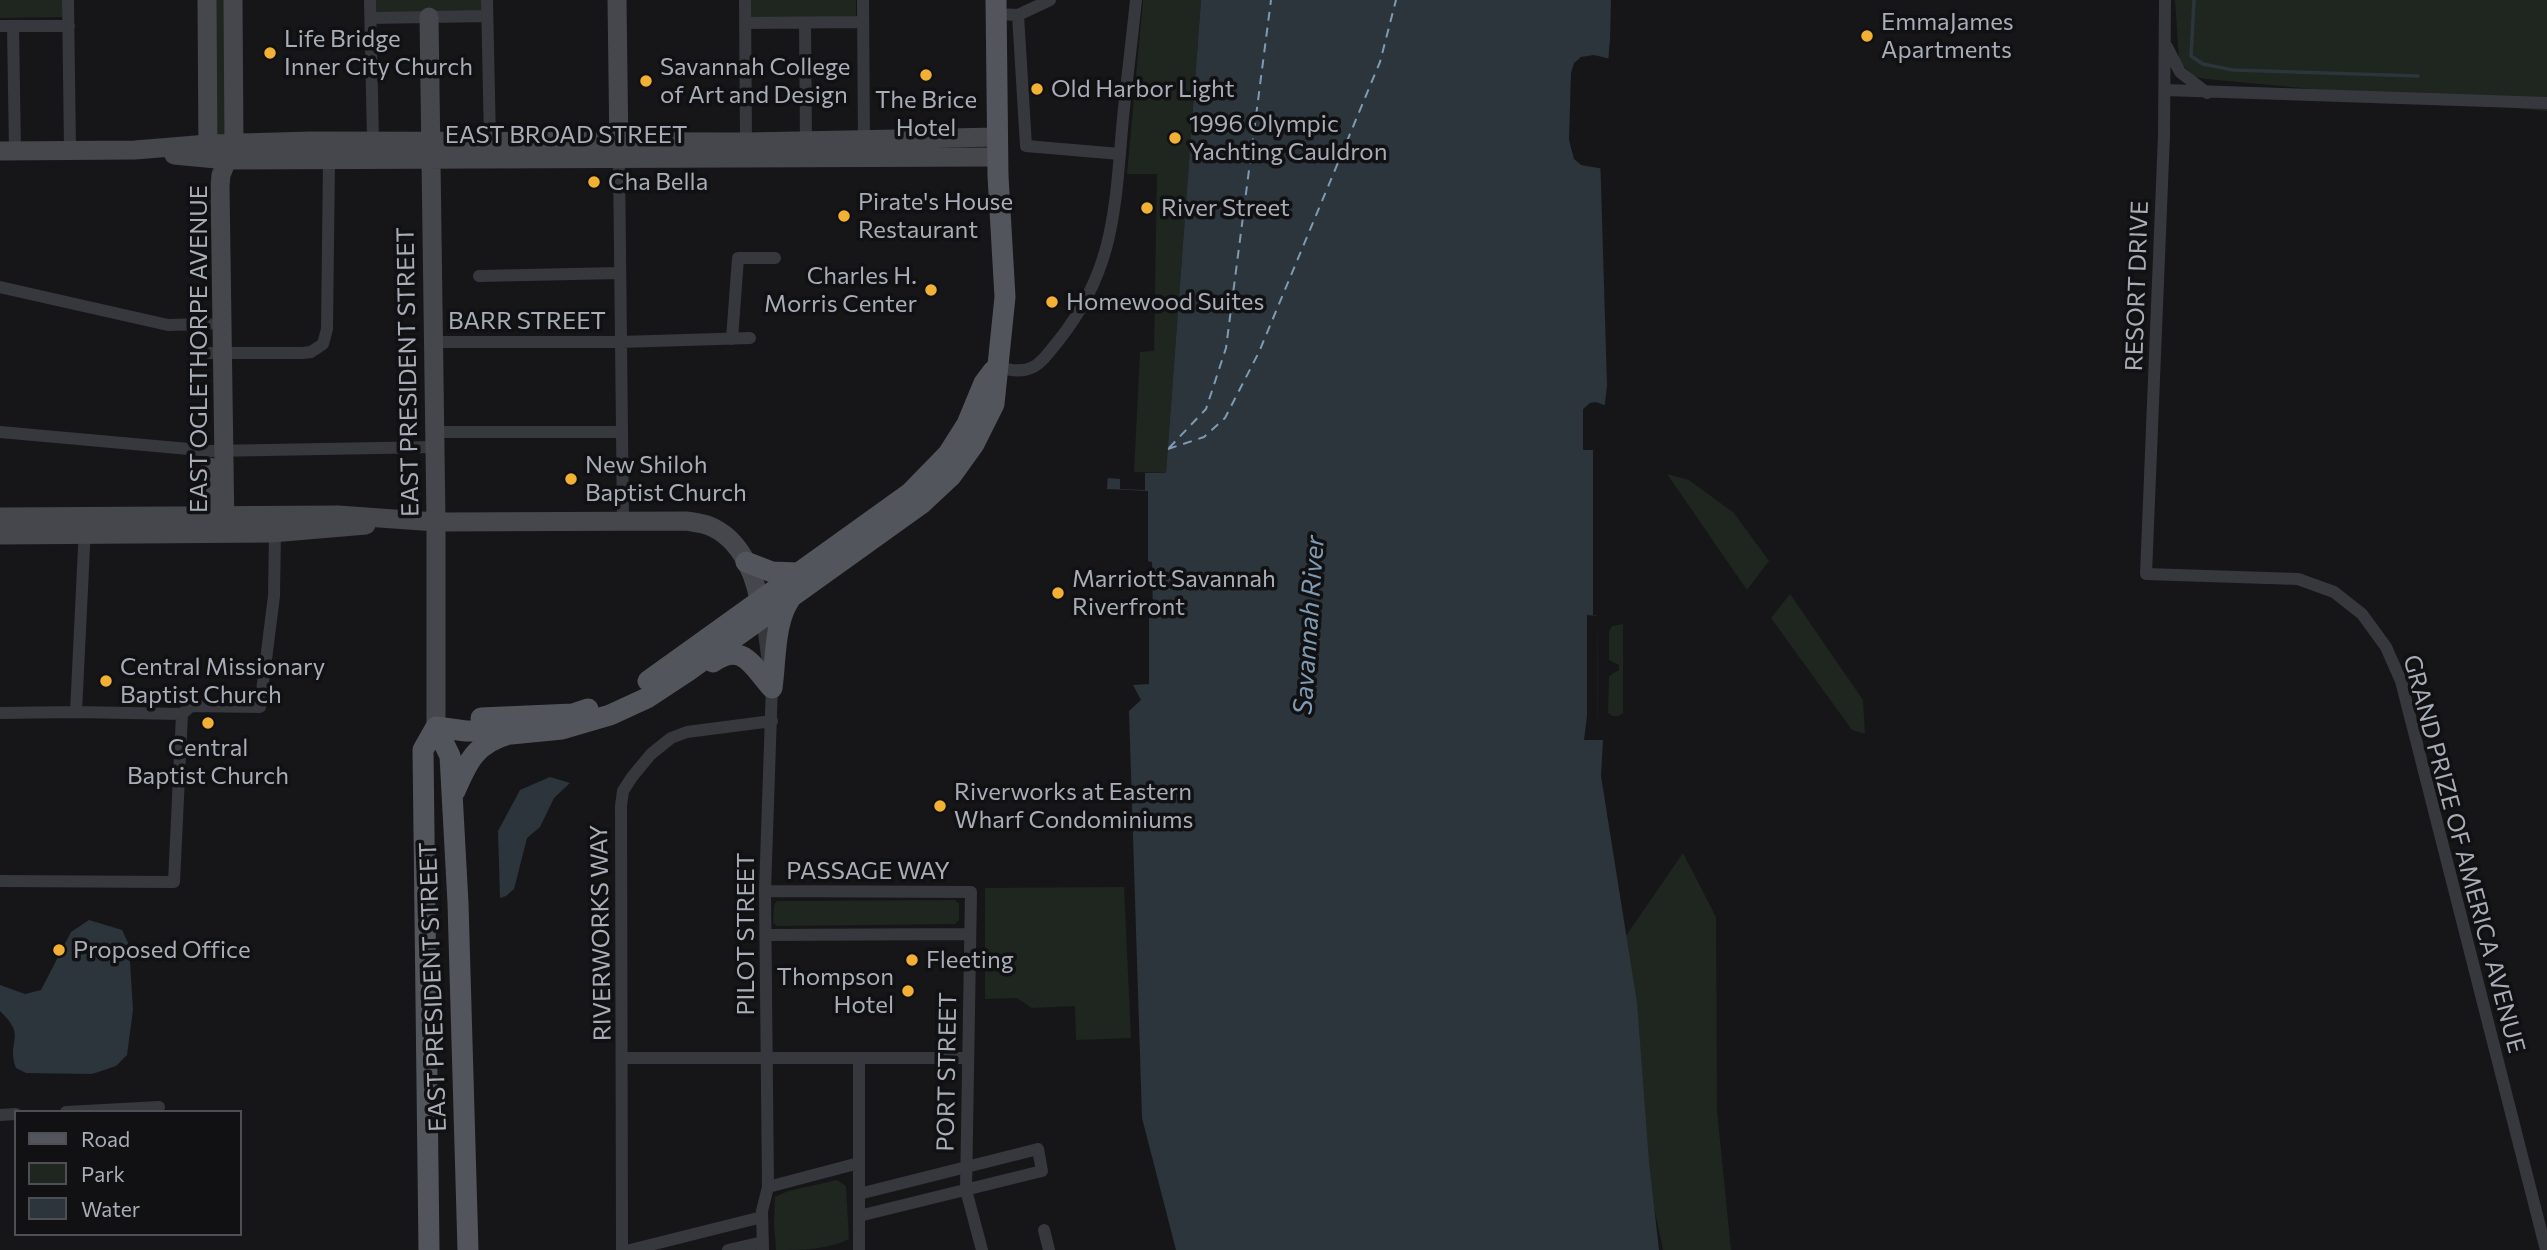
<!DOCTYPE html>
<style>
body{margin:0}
#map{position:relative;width:2547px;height:1250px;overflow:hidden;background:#161618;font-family:Commissioner,sans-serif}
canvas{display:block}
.legend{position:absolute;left:14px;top:1110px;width:228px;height:126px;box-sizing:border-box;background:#111113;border:2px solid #4d4f55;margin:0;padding:9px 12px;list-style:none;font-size:21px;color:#a8adb8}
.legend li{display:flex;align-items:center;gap:14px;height:35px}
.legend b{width:35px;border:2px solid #4d4f55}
</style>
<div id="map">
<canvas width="2547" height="1250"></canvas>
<ul class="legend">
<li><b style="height:9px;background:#53555c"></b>Road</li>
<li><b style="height:19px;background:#1e261f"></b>Park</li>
<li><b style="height:19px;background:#2c353c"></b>Water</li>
</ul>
</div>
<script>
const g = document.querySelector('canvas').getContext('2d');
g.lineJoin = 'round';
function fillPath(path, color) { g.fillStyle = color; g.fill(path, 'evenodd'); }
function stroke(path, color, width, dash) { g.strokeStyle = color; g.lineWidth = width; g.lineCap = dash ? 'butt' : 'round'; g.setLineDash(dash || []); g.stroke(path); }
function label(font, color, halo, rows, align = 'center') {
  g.font = font + ' Commissioner,sans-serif'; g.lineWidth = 7; g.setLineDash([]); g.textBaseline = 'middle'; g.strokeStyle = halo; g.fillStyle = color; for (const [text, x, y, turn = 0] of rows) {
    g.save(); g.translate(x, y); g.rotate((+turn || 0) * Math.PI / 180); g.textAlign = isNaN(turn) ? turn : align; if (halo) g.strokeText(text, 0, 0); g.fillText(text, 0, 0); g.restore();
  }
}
fillPath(new Path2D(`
 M 0,0 L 62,0 L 62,17 L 0,18 Z
 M 200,0 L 236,0 L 239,136 L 201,139 Z
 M 375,0 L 481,0 L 481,11 L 376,12 Z
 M 749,0 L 856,0 L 856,18 L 749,19 Z
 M 1143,0 L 1201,0 L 1166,473 L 1134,472 L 1140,352 L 1154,351 L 1157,174 L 1127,174 Z
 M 2175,0 L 2547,0 L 2547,111 L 2206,79 L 2195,77 L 2179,61 Z
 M 1667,474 L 1689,480 L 1734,513 L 1769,561 L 1747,590 Z
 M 1790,594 L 1863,700 L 1865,734 L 1852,730 L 1771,618 Z
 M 1623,624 L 1623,713 L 1619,716 L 1612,716 L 1608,713 L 1609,676 L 1619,670 L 1619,665 L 1609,660 L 1609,631 L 1612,626 Z
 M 1683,853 L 1716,917 L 1717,1110 L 1731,1250 L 1663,1250 L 1654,1207 L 1619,946 Z
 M 1124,887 L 1131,1038 L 1076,1040 L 1075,1006 L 1032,1008 L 1017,998 L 985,999 L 985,888 Z
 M 955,900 L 959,904 L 959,920 L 955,924 L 777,926 L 773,922 L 774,905 L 777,901 Z
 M 837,1180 L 846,1186 L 849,1239 C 827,1250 801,1250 776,1250 L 774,1222 L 775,1197 L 788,1191 Z`), '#1e261f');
fillPath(new Path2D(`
 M 1201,0 L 1611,0 L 1610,40 L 1600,152 L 1607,385 L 1602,430 L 1597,450 L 1593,450 L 1593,615 L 1598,616 L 1597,740 L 1603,740 L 1601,776 L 1637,1003 L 1649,1162 L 1659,1250 L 1176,1250 L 1142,1118 L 1129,711 L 1141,700 L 1133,685 L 1149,684 L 1149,618 L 1153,618 L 1152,562 L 1148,561 L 1148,491 L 1107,489 L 1108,473 L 1166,473 Z
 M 550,777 L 570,783 L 554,798 L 540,827 L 527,838 L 514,889 L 506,896 L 500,898 L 498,831 L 520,790 Z
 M 89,920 L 122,930 L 129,945 L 133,1010 L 127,1055 L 116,1066 L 92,1074 L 26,1073 L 16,1068 C 6,1039 28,1038 0,1011 L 0,985 L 25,994 L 41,990 L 71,932 Z`), '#2c353c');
fillPath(new Path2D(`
 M 1594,55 L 1611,59 L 1604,169 L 1581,165 L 1574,159 L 1569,140 L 1571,73 L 1574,63 L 1581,57 Z
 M 1596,402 L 1607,406 L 1606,431 L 1600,450 L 1583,450 L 1583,409 L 1590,403 Z
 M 1108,473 L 1145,473 L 1145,490 L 1120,489 L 1120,479 L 1107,478 Z
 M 1587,615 L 1598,616 L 1597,740 L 1584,740 L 1587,716 Z`), '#161618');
stroke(new Path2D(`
 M 2194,0 L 2191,56 L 2203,64 L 2233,70 L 2418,76`), '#2c353c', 3.5);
stroke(new Path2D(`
 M 1169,448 L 1206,409 L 1226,348 L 1271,0
 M 1168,449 L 1204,437 L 1225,418 L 1259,352 L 1380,62 L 1396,0`), '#7f9bb3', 2, [9, 7]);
stroke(new Path2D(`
 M 68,0 L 70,150
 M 370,0 L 373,140
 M 487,0 L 490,140
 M 745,0 L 746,142
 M 863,0 L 864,145
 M 2165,0 L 2164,135 L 2146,574 L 2298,579 L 2334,592 L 2362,614 L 2386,647 L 2401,681 L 2546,1250
 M 996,14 L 1018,15 L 1050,0
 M 1018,15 L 1026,146 L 1120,154
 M 371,18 L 487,16
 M 745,23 L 863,22
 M 805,23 L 806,145
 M 0,26 L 69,26
 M 13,26 L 15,151
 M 2167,47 L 2180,72 L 2207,93
 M 2165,90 L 2547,103
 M 619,160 L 623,523
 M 479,276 L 620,273
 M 0,287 L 168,325 L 209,324
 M 732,339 L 738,258 L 775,258
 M 434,342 L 620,342 L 750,338
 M 210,353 L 302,353 L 311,352 L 323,344 L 327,329 L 329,159
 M 997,367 C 1031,376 1037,368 1059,340 C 1116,268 1115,205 1123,118 C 1127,78 1132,39 1136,0
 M 0,432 L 211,451 L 435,447
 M 435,432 L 622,432
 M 762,618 L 768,663
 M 76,712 L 182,714 L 191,706 L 260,707 L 274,596 L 275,533
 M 0,713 L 76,712 L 85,527
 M 0,881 L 174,882 L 182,714
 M 765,891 L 971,892 L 966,1190 L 982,1250
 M 766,935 L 970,934
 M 623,1058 L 967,1058
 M 859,1058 L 859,1250
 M 66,1112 L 159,1107
 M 0,1115 L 16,1114
 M 768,1187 L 859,1163
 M 859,1216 L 1042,1171 L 1038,1149 L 859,1194
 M 1044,1230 L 1049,1250
 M 622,1250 L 621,806 L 623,791 L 632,777 L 651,754 L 671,738 L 687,732 L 772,721
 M 630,1250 L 762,1217
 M 728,1250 L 763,1242
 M 763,1250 L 762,1211 L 768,1187 L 765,891 L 772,685`), '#37383d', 12);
stroke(new Path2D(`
 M 207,0 L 208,156
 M 617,0 L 619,153
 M 429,17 L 436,522 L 436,727
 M 0,151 L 135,150 L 208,144 L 311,141 L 746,142 L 998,137
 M 174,155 L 227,160 L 998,157
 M 0,517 L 338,515 L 436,522 L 686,521 C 693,522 700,523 707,525 C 743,538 758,581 761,615
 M 210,532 L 210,467
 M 225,532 L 220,186 L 221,175 L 234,143 L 233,0
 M 0,535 L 272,533 L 366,525`), '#45474d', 19);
stroke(new Path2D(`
 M 746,562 L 772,572 L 798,573
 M 713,662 C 743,641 753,667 772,688
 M 648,681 L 910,493 L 948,454 L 967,424 L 984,383 L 993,371
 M 772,688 C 776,660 774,622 790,599
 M 481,718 L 573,714 L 588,709
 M 436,727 L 466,731 L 504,731 L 511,734 L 562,729 L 610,715 L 647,698 L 688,671 L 921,504 L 951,476 L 974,444 L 994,404 L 1005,297 L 998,176 L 996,0
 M 436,727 L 450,756 L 458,903 L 468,1250
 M 455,791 C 468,761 475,744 509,734
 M 429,1250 L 423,750 L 436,727`), '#53555c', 21);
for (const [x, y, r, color] of [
 [1867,36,7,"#f2b134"],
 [270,53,7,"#f2b134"],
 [926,75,7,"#f2b134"],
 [646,81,7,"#f2b134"],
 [1037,89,7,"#f2b134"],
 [1175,138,7,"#f2b134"],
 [594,182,7,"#f2b134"],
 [1147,208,7,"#f2b134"],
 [844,216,7,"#f2b134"],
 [931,290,7,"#f2b134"],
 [1052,302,7,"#f2b134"],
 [571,479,7,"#f2b134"],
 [1058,593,7,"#f2b134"],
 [106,681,7,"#f2b134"],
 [208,723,7,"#f2b134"],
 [940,806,7,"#f2b134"],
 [59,950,7,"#f2b134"],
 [912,960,7,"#f2b134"],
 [908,991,7,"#f2b134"]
]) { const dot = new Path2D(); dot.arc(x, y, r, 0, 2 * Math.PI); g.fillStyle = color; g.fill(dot); stroke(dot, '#111113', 2.5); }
label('24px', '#a8adb8', '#111113', [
 ["EmmaJames",1881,22],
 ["Apartments",1881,50],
 ["Life Bridge",284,39],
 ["Inner City Church",284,67],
 ["Savannah College",660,67],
 ["of Art and Design",660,95],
 ["Old Harbor Light",1051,89],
 ["The Brice",926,100,"center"],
 ["Hotel",926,128,"center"],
 ["1996 Olympic",1189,124],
 ["Yachting Cauldron",1189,152],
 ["Cha Bella",608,182],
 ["Pirate's House",858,202],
 ["Restaurant",858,230],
 ["River Street",1161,208],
 ["Charles H.",917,276,"right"],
 ["Morris Center",917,304,"right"],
 ["Homewood Suites",1066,302],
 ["New Shiloh",585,465],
 ["Baptist Church",585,493],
 ["Marriott Savannah",1072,579],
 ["Riverfront",1072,607],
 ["Central Missionary",120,667],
 ["Baptist Church",120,695],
 ["Central",208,748,"center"],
 ["Baptist Church",208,776,"center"],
 ["Riverworks at Eastern",954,792],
 ["Wharf Condominiums",954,820],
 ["Proposed Office",73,950],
 ["Fleeting",926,960],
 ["Thompson",894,977,"right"],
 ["Hotel",894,1005,"right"]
], 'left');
label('24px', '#a8adb8', '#111113', [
 ["EAST BROAD STREET",566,135],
 ["RESORT DRIVE",2137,286,-88],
 ["BARR STREET",527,321],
 ["EAST OGLETHORPE AVENUE",199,349,-90],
 ["EAST PRESIDENT STREET",408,372,-91],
 ["GRAND PRIZE OF AMERICA AVENUE",2464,854,75],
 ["PASSAGE WAY",868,871],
 ["RIVERWORKS WAY",601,933,-91],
 ["PILOT STREET",746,934,-90],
 ["EAST PRESIDENT STREET",433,987,-92],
 ["PORT STREET",947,1072,-89]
]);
label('italic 26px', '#7f9bb3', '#111113', [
 ["Savannah River",1309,625,-86]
]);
</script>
